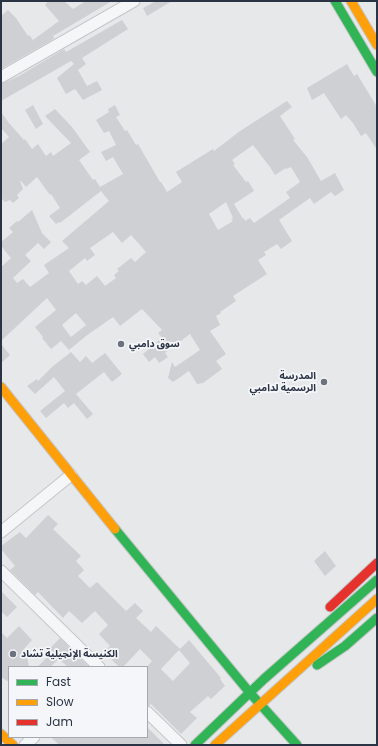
<!DOCTYPE html>
<meta charset="utf-8">
<style>
body{margin:0}
#map{position:relative;width:378px;height:746px;overflow:hidden;background:#e6e8ea;font-family:Poppins,sans-serif}
canvas{display:block}
.frame{position:absolute;inset:0;border:2px solid #2b3445;pointer-events:none}
.legend{position:absolute;left:8px;top:666px;width:140px;height:72px;box-sizing:border-box;background:#f4f6f9;border:1px solid #a4a8b1;margin:0;padding:5px 7px;list-style:none;font-size:12px;color:#2b3445}
.legend li{display:flex;align-items:center;gap:8px;height:20px}
.legend b{width:20px;border:1px solid #a4a8b1}
</style>
<div id="map">
<canvas width="378" height="746"></canvas>
<div class="frame"></div>
<ul class="legend">
<li><b style="height:5px;background:#30b455"></b>Fast</li>
<li><b style="height:5px;background:#ff9f0a"></b>Slow</li>
<li><b style="height:5px;background:#e5322d"></b>Jam</li>
</ul>
</div>
<script>
const g = document.querySelector('canvas').getContext('2d');
g.lineJoin = 'round';
function fillPath(path, color) { g.fillStyle = color; g.fill(path, 'evenodd'); }
function stroke(path, color, width, dash) { g.strokeStyle = color; g.lineWidth = width; g.lineCap = dash ? 'butt' : 'round'; g.setLineDash(dash || []); g.stroke(path); }
function label(font, color, halo, rows, align = 'center') {
  g.font = font + ' Poppins,"Noto Sans Arabic",sans-serif'; g.lineWidth = 3.5; g.setLineDash([]); g.textBaseline = 'middle'; g.strokeStyle = halo; g.fillStyle = color; for (const [text, x, y, turn = 0] of rows) {
    g.save(); g.translate(x, y); g.rotate((+turn || 0) * Math.PI / 180); g.textAlign = isNaN(turn) ? turn : align; if (halo) g.strokeText(text, 0, 0); g.fillText(text, 0, 0); g.restore();
  }
}
fillPath(new Path2D(`
 M 48,1 L 64,1 L 73,9 L 86,1 L 112,1 L 53,36 L 54,38 L 52,40 L 1,69 L 1,16 L 8,10 L 16,18 L 28,36 L 29,35 L 33,40 L 59,21 L 45,5 Z
 M 156,1 L 172,1 L 147,16 L 143,8 Z
 M 122,20 L 128,29 L 82,58 L 86,64 L 78,70 L 87,86 L 97,81 L 102,90 L 83,100 L 75,89 L 66,94 L 57,78 L 74,64 L 71,61 L 1,101 L 1,84 L 19,76 L 64,49 L 66,52 Z
 M 347,64 L 354,76 L 357,74 L 377,107 L 377,150 L 366,133 L 361,136 L 353,123 L 346,115 L 341,119 L 324,93 L 312,100 L 307,88 Z
 M 287,101 L 292,107 L 280,116 L 295,139 L 293,140 L 307,157 L 321,181 L 335,173 L 344,190 L 335,196 L 331,192 L 314,204 L 310,198 L 279,220 L 292,241 L 281,249 L 277,244 L 264,252 L 266,255 L 258,260 L 267,274 L 233,296 L 236,301 L 220,312 L 221,313 L 216,316 L 220,325 L 210,331 L 226,354 L 216,361 L 222,369 L 203,383 L 197,384 L 189,371 L 173,382 L 168,378 L 172,362 L 175,367 L 200,350 L 190,334 L 165,353 L 168,357 L 159,363 L 155,357 L 149,362 L 143,354 L 162,338 L 158,333 L 162,330 L 142,309 L 120,326 L 113,317 L 86,336 L 69,350 L 61,341 L 51,349 L 42,338 L 43,337 L 35,327 L 56,310 L 47,298 L 1,341 L 1,267 L 11,258 L 1,246 L 1,242 L 13,232 L 9,228 L 17,221 L 18,222 L 32,210 L 42,233 L 51,242 L 44,249 L 38,243 L 25,255 L 31,261 L 13,278 L 17,283 L 23,279 L 30,287 L 49,273 L 44,265 L 69,248 L 62,241 L 109,201 L 101,191 L 60,223 L 59,222 L 56,224 L 49,216 L 60,208 L 51,194 L 50,195 L 37,177 L 26,187 L 21,181 L 20,181 L 23,189 L 17,195 L 19,198 L 13,203 L 10,200 L 5,202 L 1,198 L 1,144 L 9,137 L 1,128 L 1,112 L 9,123 L 24,140 L 25,139 L 32,149 L 38,144 L 46,156 L 51,152 L 53,156 L 71,143 L 45,116 L 55,109 L 72,127 L 90,152 L 79,160 L 93,180 L 95,179 L 100,187 L 123,174 L 113,157 L 106,161 L 101,152 L 116,145 L 109,131 L 104,133 L 96,120 L 109,112 L 108,109 L 115,105 L 120,115 L 116,117 L 125,131 L 127,130 L 136,145 L 138,144 L 160,182 L 161,182 L 167,192 L 182,182 L 176,172 L 213,149 L 214,151 L 240,131 ZM 253,145 L 270,167 L 275,175 L 286,168 L 286,169 L 291,167 L 300,182 L 286,192 L 290,198 L 254,223 L 250,218 L 245,221 L 244,218 L 243,219 L 234,204 L 254,191 L 248,181 L 246,182 L 233,165 L 235,164 L 232,160 ZM 226,202 L 233,218 L 231,219 L 233,221 L 218,230 L 209,214 ZM 113,232 L 122,243 L 131,235 L 146,252 L 135,262 L 131,258 L 117,269 L 119,271 L 114,275 L 116,278 L 105,286 L 97,276 L 86,285 L 82,281 L 78,284 L 69,271 L 85,258 L 87,261 L 95,255 L 90,248 ZM 76,313 L 86,325 L 71,337 L 62,325 Z
 M 33,105 L 43,124 L 36,129 L 25,110 Z
 M 1,344 L 10,355 L 1,363 Z
 M 71,352 L 80,362 L 86,356 L 92,363 L 105,353 L 122,374 L 112,382 L 104,372 L 76,394 L 93,414 L 87,419 L 74,403 L 68,408 L 64,403 L 46,418 L 40,411 L 65,391 L 54,377 L 35,394 L 27,386 L 37,379 L 38,381 L 52,367 Z
 M 48,515 L 58,524 L 53,529 L 81,556 L 76,561 L 84,570 L 78,576 L 90,588 L 97,582 L 126,611 L 135,603 L 143,611 L 136,618 L 151,632 L 156,626 L 180,649 L 189,640 L 221,678 L 220,679 L 225,686 L 211,699 L 208,696 L 190,712 L 197,718 L 181,734 L 151,704 L 149,706 L 147,705 L 147,667 L 152,661 L 140,649 L 123,667 L 119,667 L 104,652 L 110,646 L 99,634 L 108,625 L 95,611 L 82,623 L 69,611 L 63,618 L 38,592 L 35,595 L 10,570 L 15,566 L 1,549 L 1,546 L 20,532 L 26,538 ZM 179,650 L 190,663 L 173,681 L 161,669 Z
 M 325,551 L 336,566 L 325,576 L 314,561 Z
 M 1,591 L 17,607 L 7,617 L 1,611 Z
 M 19,626 L 32,640 L 23,650 L 27,657 L 29,667 L 9,667 L 9,682 L 1,677 L 1,632 L 7,638 Z
 M 60,638 L 89,667 L 68,667 L 59,659 L 50,667 L 37,667 L 53,652 L 49,649 Z
 M 147,727 L 165,745 L 59,745 L 51,737 L 147,737 Z`), '#ced0d3');
const street = new Path2D(`
 M 1,77 L 134,1
 M 1,532 L 71,475
 M 1,571 L 99,667
 M 147,712 L 181,745
 M 25,745 L 34,737`);
const fast = new Path2D(`
 M 335,1 L 377,72
 M 115,529 L 250,693 L 297,745
 M 317,665 L 345,646 L 377,618
 M 195,745 L 264,679 L 377,580`);
const slow = new Path2D(`
 M 351,1 L 377,45
 M 1,387 L 115,529
 M 1,734 L 13,745
 M 215,745 L 377,599`);
const jam = new Path2D(`
 M 330,607 L 377,563`);
stroke(street, '#c4c6c8', 13);
stroke(fast, '#c4c6c8', 11);
stroke(slow, '#c4c6c8', 11);
stroke(jam, '#c4c6c8', 11);
stroke(street, '#f5f6f7', 11);
stroke(fast, '#30b455', 9);
stroke(slow, '#ff9f0a', 9);
stroke(jam, '#e5322d', 9);
for (const [x, y, r, color] of [
 [121,344,4,"#6c737f"],
 [324,382,4,"#6c737f"],
 [13,654,4,"#6c737f"]
]) { const dot = new Path2D(); dot.arc(x, y, r, 0, 2 * Math.PI); g.fillStyle = color; g.fill(dot); stroke(dot, '#f4f6f9', 1.5); }
label('bold 10px', '#2b3445', '#f4f6f9', [
 ["سوق دامبي",129,344],
 ["المدرسة",316,376,"right"],
 ["الرسمية لدامبي",316,388,"right"],
 ["الكنيسة الإنجيلية تشاد",21,654]
], 'left');
</script>
